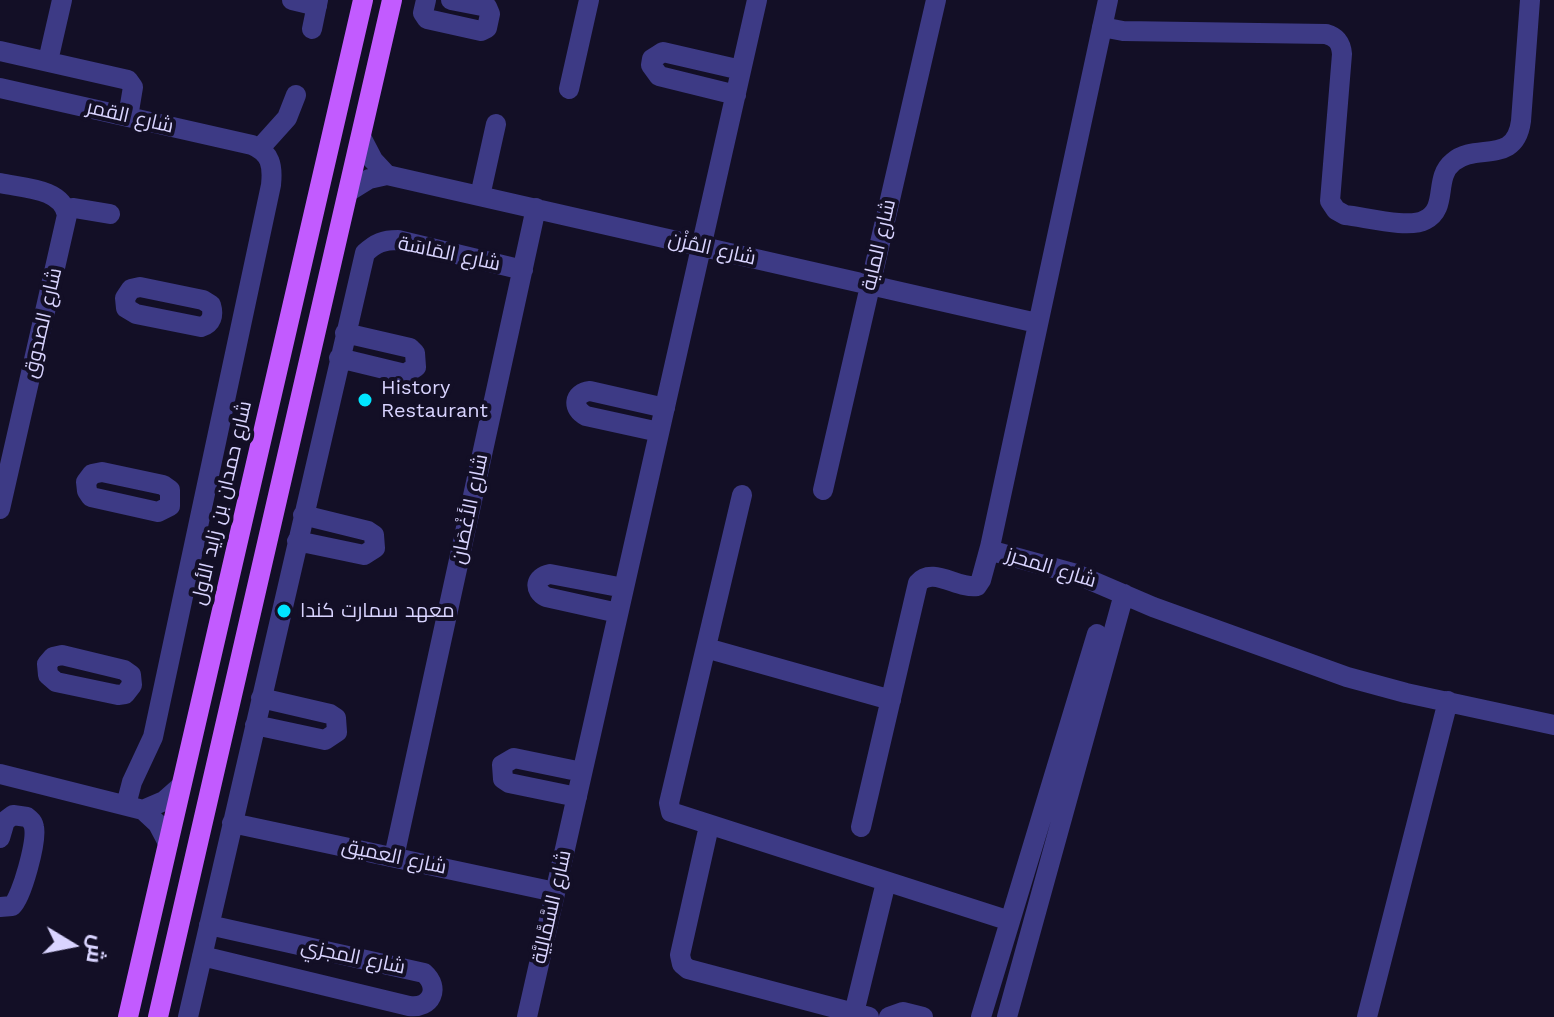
<!DOCTYPE html>
<meta charset="utf-8">
<style>
body{margin:0}
#map{position:relative;width:1554px;height:1017px;overflow:hidden;background:#130f26;font-family:"Work Sans",Cairo,sans-serif}
canvas{display:block}
.north{position:absolute;left:32px;top:905px;width:80px;height:80px;-webkit-text-stroke:6px #130f26;paint-order:stroke;rotate:100deg;font-size:22px;font-weight:700;line-height:32px;text-align:center;color:#d9d4ff}
.north::after{content:'';display:block;margin:auto;width:28px;height:36px;background:#d9d4ff;clip-path:polygon(50% 0,100% 100%,50% 72%,0 100%)}
</style>
<div id="map">
<canvas width="1554" height="1017"></canvas>
<div class="north">ش</div>
</div>
<script>
const g = document.querySelector('canvas').getContext('2d');
g.lineJoin = 'round';
function stroke(path, color, width, dash) { g.strokeStyle = color; g.lineWidth = width; g.lineCap = dash ? 'butt' : 'round'; g.setLineDash(dash || []); g.stroke(path); }
function label(font, color, halo, rows, align = 'center') {
  g.font = font + ' "Work Sans",Cairo,sans-serif'; g.lineWidth = 8; g.setLineDash([]); g.textBaseline = 'middle'; g.strokeStyle = halo; g.fillStyle = color; for (const [text, x, y, turn = 0] of rows) {
    g.save(); g.translate(x, y); g.rotate((+turn || 0) * Math.PI / 180); g.textAlign = isNaN(turn) ? turn : align; if (halo) g.strokeText(text, 0, 0); g.fillText(text, 0, 0); g.restore();
  }
}
stroke(new Path2D(`
 M 292,0 L 317,6
 M 426,0 L 423,13 L 427,19 L 481,31 L 487,28 L 490,14 L 487,7 L 451,0
 M 1108,0 L 990,547 L 996,552 L 1076,574 L 1153,607 L 1347,677 L 1406,693 L 1554,725
 M 1102,27 L 1123,31 L 1326,34 C 1337,37 1341,43 1342,54 L 1330,201 L 1336,210 L 1345,215 C 1365,217 1409,229 1425,220 C 1449,208 1433,178 1453,162 C 1476,142 1515,166 1521,121 L 1530,0
 M 312,29 L 318,0
 M 0,51 L 128,80 L 133,87 L 128,117
 M 48,61 L 62,0
 M 0,88 L 252,145 C 271,153 273,166 271,185 L 153,737 L 132,782 L 126,805
 M 569,89 L 589,0
 M 736,95 L 659,76 L 651,65 L 652,59 L 663,52 L 741,70
 M 361,137 L 373,160 L 387,175
 M 260,148 L 287,118 L 296,95
 M 0,183 C 23,188 62,188 67,215 L 0,509
 M 348,192 L 369,179 L 387,175 L 1037,323
 M 480,196 L 496,124
 M 66,209 L 74,208 L 110,214
 M 140,287 L 203,300 L 211,305 C 214,315 212,324 201,327 L 136,314 L 126,308 L 125,298 L 131,289 Z
 M 339,358 L 405,374 L 416,367 L 415,353 L 410,348 L 345,333
 M 659,432 L 586,416 C 572,409 573,393 590,391 L 665,408
 M 102,472 L 163,485 L 170,490 L 170,506 L 158,512 L 91,497 L 87,491 L 86,482 L 92,474 Z
 M 823,490 L 936,0
 M 742,495 L 669,803 L 671,812 L 1010,921
 M 297,541 L 364,555 L 375,548 L 374,535 L 368,531 L 303,515
 M 618,613 L 546,597 C 533,590 535,577 550,574 L 624,588
 M 706,648 L 891,700
 M 62,655 L 124,670 L 131,675 L 132,685 L 125,694 L 118,695 L 56,682 L 48,675 L 47,664 L 53,657 Z
 M 255,725 L 325,740 L 337,732 L 336,718 L 330,714 L 261,698
 M 0,774 L 143,810 L 158,824 L 168,843
 M 577,797 L 509,783 L 503,779 L 502,765 L 514,758 L 582,772
 M 143,810 L 164,801 L 181,786
 M 232,823 L 555,892
 M 709,826 L 680,955 L 682,964 L 688,969 L 869,1017
 M 861,827 L 918,583 C 932,566 958,589 977,586 L 981,580 L 990,547
 M 0,838 L 5,821 L 13,815 L 27,817 C 31,821 33,821 34,827 C 37,841 22,897 12,906 L 0,907
 M 394,857 L 536,208
 M 202,956 L 409,1006 C 431,1009 441,988 424,973 L 209,925
 M 854,1013 L 886,882
 M 188,1017 L 365,253 C 376,243 383,240 398,240 L 523,270
 M 527,1017 L 757,0
 M 889,1017 L 903,1012 L 923,1017
 M 981,1017 L 1097,634
 M 1007,1017 L 1124,594
 M 1367,1017 L 1448,701`), '#3d3a85', 20);
stroke(new Path2D(`
 M 128,1017 L 363,0
 M 158,1017 L 392,0`), '#c25bff', 20);
for (const [x, y, r, color] of [
 [365,400,8,"#00e5ff"],
 [284,611,8,"#00e5ff"]
]) { const dot = new Path2D(); dot.arc(x, y, r, 0, 2 * Math.PI); g.fillStyle = color; g.fill(dot); stroke(dot, '#130f26', 3); }
label('20px', '#d9d4ff', '#130f26', [
 ["شارع القمر",130,117,13],
 ["شارع الماية",879,245,-77],
 ["شارع المُزْن",712,249,13],
 ["شارع المَاسَة",449,254,12],
 ["شارع الصدوق",43,323,-77],
 ["شارع حمدان بن زايد الأول",222,503,-77],
 ["شارع الأَغْصَان",470,509,-78],
 ["شارع المحرز",1051,568,17],
 ["شارع العميق",394,857,12],
 ["شارع السَّمَّالِيَّة",552,907,-77],
 ["شارع المجزي",353,957,12]
]);
label('20px', '#d9d4ff', '#130f26', [
 ["History",381,388],
 ["Restaurant",381,411],
 ["معهد سمارت كندا",300,611]
], 'left');
</script>
